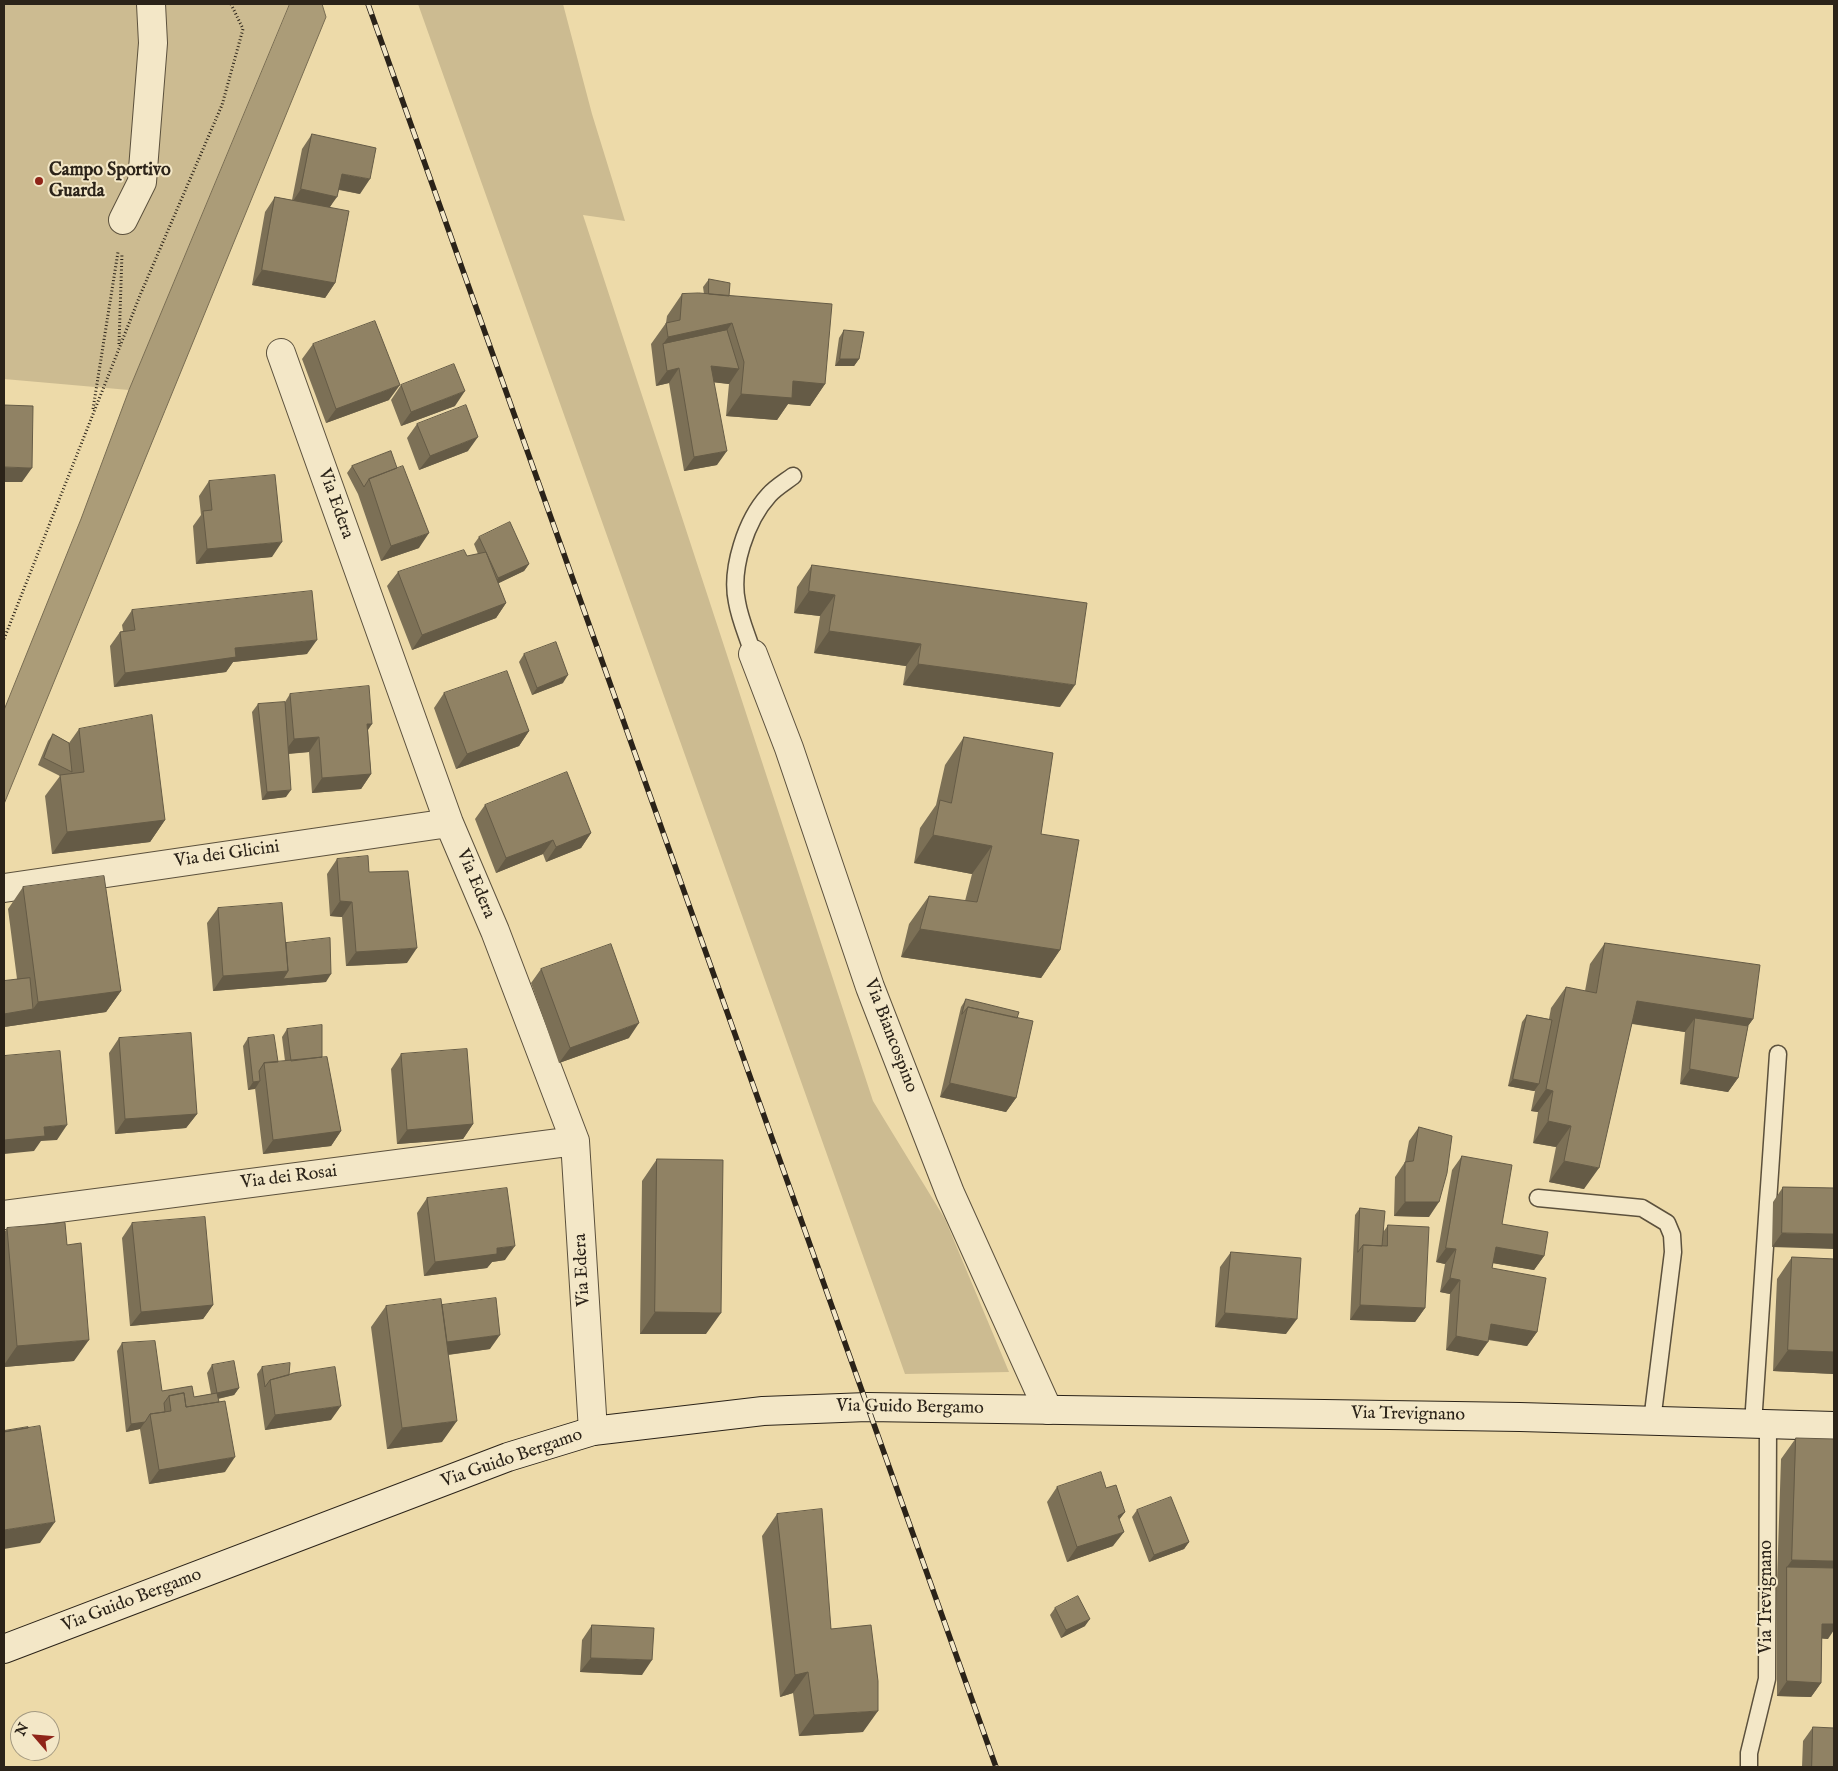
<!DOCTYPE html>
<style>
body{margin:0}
#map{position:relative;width:1838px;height:1771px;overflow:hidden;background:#eddaa9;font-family:"IM FELL English",serif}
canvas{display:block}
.frame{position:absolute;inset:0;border:5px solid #2b2319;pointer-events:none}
.north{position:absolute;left:10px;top:1711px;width:50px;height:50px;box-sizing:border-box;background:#f3e7c7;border:1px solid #a39981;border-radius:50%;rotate:297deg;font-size:14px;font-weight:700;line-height:20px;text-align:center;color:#2b2319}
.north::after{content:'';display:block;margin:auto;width:18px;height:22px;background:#8f2418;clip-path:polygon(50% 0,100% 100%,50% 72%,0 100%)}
</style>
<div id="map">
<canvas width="1838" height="1771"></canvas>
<div class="frame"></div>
<div class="north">N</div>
</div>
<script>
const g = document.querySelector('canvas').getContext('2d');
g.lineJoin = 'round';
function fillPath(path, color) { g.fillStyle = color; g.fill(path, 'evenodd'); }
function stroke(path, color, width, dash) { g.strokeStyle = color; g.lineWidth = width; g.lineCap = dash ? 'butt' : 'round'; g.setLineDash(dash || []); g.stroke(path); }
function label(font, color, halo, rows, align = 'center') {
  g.font = font + ' "IM FELL English",serif'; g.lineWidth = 4; g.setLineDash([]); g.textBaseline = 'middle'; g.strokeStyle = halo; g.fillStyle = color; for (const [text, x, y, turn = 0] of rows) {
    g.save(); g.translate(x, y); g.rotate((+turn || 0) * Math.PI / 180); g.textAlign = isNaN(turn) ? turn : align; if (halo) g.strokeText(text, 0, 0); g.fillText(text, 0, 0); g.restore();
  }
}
fillPath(new Path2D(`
 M 4,4 L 290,4 L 129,390 L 4,379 Z
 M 418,4 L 563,4 L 592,114 L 625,221 L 583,215 L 873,1101 L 945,1219 L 1009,1372 L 905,1374 Z`), '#ccbb91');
const water = new Path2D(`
 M 290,4 L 322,4 L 326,17 L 4,804 L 4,710 L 81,519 L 129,390 Z`);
fillPath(water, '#ab9c78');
stroke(water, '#786c52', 1);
const service = new Path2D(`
 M 753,654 C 748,637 740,620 737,602 C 730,569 746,520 769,495 C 775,488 785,482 793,476
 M 1538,1198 L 1642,1208 L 1667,1223 L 1672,1235 L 1673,1252 L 1652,1421
 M 1753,1424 L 1778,1054
 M 1749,1767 L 1749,1753 L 1767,1679 L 1768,1425`);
const minor = new Path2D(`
 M 123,220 L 142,182 L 153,43 L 151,4
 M 281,353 L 449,823 L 495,931 L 575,1141 L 593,1431
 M 753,654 L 789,748 L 870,987 L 950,1193 L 1048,1410
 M 4,888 L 449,823
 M 4,1215 L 575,1141`);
const secondary = new Path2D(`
 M 4,1649 L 508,1457 L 593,1431 L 763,1411 L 867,1407 L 1520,1417 L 1834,1426`);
stroke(service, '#5c513d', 19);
stroke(minor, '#5c513d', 30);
stroke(secondary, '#2b2319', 30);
stroke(new Path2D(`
 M 119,344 L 122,253
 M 93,409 L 118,252
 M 4,639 L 141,293 L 222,105 L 243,29 L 231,4`), '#2b2319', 3, [1, 2.5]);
stroke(service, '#f3e7c7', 16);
stroke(minor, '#f3e7c7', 28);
stroke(secondary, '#f3e7c7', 28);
const rail = new Path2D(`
 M 368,4 L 996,1767`);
stroke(rail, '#2b2319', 5.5);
stroke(rail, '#f3e7c7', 4, [11]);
fillPath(new Path2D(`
 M 312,134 L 360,194 L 339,190 L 330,207 L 335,283 L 325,298 L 252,285 L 265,212 L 275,197 L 292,200 L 302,149 Z
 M 709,279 L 729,296 L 825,384 L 810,406 L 788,404 L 777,420 L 726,416 L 729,384 L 714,382 L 717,465 L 684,471 L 669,383 L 656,386 L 651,344 L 666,323 L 667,316 L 682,294 L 704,294 L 703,287 Z
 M 844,330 L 859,359 L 854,366 L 835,366 L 839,338 Z
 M 313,344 L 389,400 L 326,423 L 302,359 Z
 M 401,385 L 455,406 L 401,426 L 391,400 Z
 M 417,424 L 468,451 L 419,470 L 407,438 Z
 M 391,451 L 419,548 L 381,561 L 358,494 L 347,473 L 352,466 Z
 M 209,481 L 272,557 L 196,564 L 193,526 L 201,515 L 199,496 Z
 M 479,537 L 529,564 L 524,571 L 498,583 L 506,603 L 496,618 L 412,650 L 387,586 L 398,572 L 478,554 L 474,544 Z
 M 812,565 L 1060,707 L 903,685 L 906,666 L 814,653 L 820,616 L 794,613 L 797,587 Z
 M 132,610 L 307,654 L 233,662 L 226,672 L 114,687 L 110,646 L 120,632 L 123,631 L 122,625 Z
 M 524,654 L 563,683 L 532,695 L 519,662 Z
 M 444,693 L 529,731 L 519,746 L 456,769 L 434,708 Z
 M 290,694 L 368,730 L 371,774 L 361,789 L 312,793 L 309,752 L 289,754 L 286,797 L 262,800 L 252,712 L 258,704 L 285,702 Z
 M 79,729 L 165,820 L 150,842 L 52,854 L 45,796 L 60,776 L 38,765 L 48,741 L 53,734 L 69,743 Z
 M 964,737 L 1041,834 L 1060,950 L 1041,978 L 901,957 L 909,924 L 929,896 L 965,901 L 972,874 L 914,863 L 920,828 L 936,805 L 945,765 Z
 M 485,805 L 591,833 L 581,848 L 546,862 L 543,854 L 496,873 L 475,819 Z
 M 337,859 L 407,963 L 346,966 L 342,917 L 330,916 L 327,874 Z
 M 23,887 L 121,991 L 106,1012 L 4,1027 L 4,981 L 17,979 L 8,909 Z
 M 218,908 L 286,943 L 326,982 L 213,991 L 207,923 Z
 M 1605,943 L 1753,1019 L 1748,1026 L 1738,1078 L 1728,1092 L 1680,1084 L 1685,1032 L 1632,1024 L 1584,1189 L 1549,1182 L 1556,1147 L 1533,1143 L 1538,1112 L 1531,1111 L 1535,1091 L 1534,1091 L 1508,1086 L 1522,1022 L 1527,1015 L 1549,1019 L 1551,1008 L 1566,987 L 1585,991 L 1590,964 Z
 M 541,969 L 629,1038 L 559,1063 L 531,983 Z
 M 966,999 L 1016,1098 L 1006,1112 L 940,1097 L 961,1007 Z
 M 287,1029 L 322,1057 L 341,1131 L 331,1146 L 263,1154 L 255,1088 L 248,1090 L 243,1046 L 248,1038 L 278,1062 L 285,1061 L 282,1037 Z
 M 119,1038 L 197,1114 L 186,1128 L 115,1134 L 109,1053 Z
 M 401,1054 L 473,1124 L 463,1139 L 397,1144 L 391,1069 Z
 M 1419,1127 L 1429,1217 L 1394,1216 L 1395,1177 L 1405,1162 L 1409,1141 Z
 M 1462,1156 L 1502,1224 L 1544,1256 L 1534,1270 L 1493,1263 L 1492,1268 L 1537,1332 L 1527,1346 L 1488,1340 L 1478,1356 L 1446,1350 L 1450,1294 L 1440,1292 L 1445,1264 L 1436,1262 L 1452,1170 Z
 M 657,1159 L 706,1334 L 640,1334 L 642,1181 Z
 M 1783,1187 L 1834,1188 L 1772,1247 L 1773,1202 Z
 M 427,1198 L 505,1260 L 492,1262 L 487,1268 L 424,1276 L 417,1213 Z
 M 1360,1208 L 1384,1231 L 1388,1225 L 1425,1308 L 1415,1322 L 1350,1320 L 1355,1215 Z
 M 132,1223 L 213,1305 L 203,1319 L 130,1326 L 122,1238 Z
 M 7,1228 L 74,1361 L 4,1367 L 4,1233 Z
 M 1231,1252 L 1286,1334 L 1215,1327 L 1220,1267 Z
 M 1792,1257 L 1834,1259 L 1834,1374 L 1773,1371 L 1777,1279 Z
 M 442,1305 L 490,1349 L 448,1355 L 442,1442 L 387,1449 L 371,1327 L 386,1306 Z
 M 122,1343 L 162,1391 L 194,1397 L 211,1394 L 207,1373 L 212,1365 L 239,1388 L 234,1395 L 218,1399 L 225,1472 L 149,1484 L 140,1429 L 126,1432 L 117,1351 Z
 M 262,1367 L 289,1375 L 331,1420 L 265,1430 L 257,1374 Z
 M 1796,1438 L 1828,1639 L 1822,1638 L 1821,1683 L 1811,1697 L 1777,1696 L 1777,1581 L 1781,1459 Z
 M 1057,1487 L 1106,1488 L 1125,1512 L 1119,1520 L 1113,1546 L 1067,1562 L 1047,1502 Z
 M 1137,1510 L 1189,1542 L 1184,1549 L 1149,1562 L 1132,1517 Z
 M 777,1514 L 831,1629 L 863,1732 L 799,1736 L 793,1693 L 780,1697 L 762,1536 Z
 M 1055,1608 L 1085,1626 L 1061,1638 L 1050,1615 Z
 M 592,1625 L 642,1675 L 580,1672 L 582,1640 Z
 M 1813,1727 L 1834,1767 L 1802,1767 L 1803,1741 Z`), '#7c7056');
fillPath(new Path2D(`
 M 342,174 L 370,179 L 360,194 L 332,188 Z
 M 301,189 L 337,197 L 327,211 L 291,204 Z
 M 262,270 L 335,283 L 325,298 L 252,285 Z
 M 732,323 L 717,345 L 663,344 L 668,337 Z
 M 840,359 L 859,359 L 854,366 L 835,366 Z
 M 711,366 L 739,369 L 729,384 L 701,381 Z
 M 679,368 L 669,383 L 656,386 L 667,371 Z
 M 793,381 L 825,384 L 810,406 L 788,404 L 777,420 L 726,416 L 741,394 Z
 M 400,385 L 389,400 L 326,423 L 336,409 Z
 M 465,391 L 455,406 L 401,426 L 411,412 Z
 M 478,437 L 468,451 L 419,470 L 430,456 Z
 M 727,451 L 717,465 L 684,471 L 694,457 Z
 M 4,467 L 32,468 L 22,482 L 4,482 Z
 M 429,533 L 419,548 L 381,561 L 391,546 Z
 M 282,542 L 272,557 L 196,564 L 207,549 Z
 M 529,564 L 524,571 L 493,586 L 498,578 Z
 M 809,591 L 835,595 L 820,616 L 794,613 Z
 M 506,603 L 496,618 L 412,650 L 422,635 Z
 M 829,631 L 921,644 L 906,666 L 814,653 Z
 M 317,640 L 307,654 L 233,662 L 226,672 L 114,687 L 125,673 L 235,648 Z
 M 918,664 L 1075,685 L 1060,707 L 903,685 Z
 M 568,675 L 563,683 L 532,695 L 537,688 Z
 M 367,724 L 372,724 L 362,739 Z
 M 529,731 L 519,746 L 456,769 L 467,754 Z
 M 319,737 L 309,752 L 283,754 L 294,739 Z
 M 371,774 L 361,789 L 312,793 L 322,778 Z
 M 291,790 L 286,797 L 262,800 L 267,792 Z
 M 165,820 L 150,842 L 52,854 L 67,832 Z
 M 591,833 L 581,848 L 546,862 L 556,847 Z
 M 933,835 L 992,846 L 972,874 L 914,863 Z
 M 553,840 L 543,854 L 496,873 L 506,858 Z
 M 340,901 L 352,902 L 342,917 L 330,916 Z
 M 920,929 L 1060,950 L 1041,978 L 901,957 Z
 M 417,948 L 407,963 L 346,966 L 356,952 Z
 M 288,971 L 331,974 L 326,982 L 213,991 L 223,976 Z
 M 121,991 L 106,1012 L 4,1027 L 4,1014 L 33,1009 L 38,1002 Z
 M 1637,1001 L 1753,1019 L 1738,1040 L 1695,1018 L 1685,1032 L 1622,1022 Z
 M 639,1023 L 629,1038 L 559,1063 L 570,1048 Z
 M 1690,1069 L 1738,1078 L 1728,1092 L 1680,1084 Z
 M 1513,1079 L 1539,1084 L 1534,1091 L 1508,1086 Z
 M 260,1081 L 255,1089 L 248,1090 L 253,1082 Z
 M 950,1083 L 1016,1098 L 1006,1112 L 940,1097 Z
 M 1546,1089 L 1553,1091 L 1538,1112 L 1531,1111 Z
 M 197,1114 L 186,1128 L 115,1134 L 125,1119 Z
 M 1548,1121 L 1571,1126 L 1556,1147 L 1533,1143 Z
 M 473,1124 L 463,1139 L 397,1144 L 407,1130 Z
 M 67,1125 L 57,1140 L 41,1141 L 34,1151 L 4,1154 L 4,1140 L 44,1127 Z
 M 341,1131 L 331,1146 L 263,1154 L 273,1140 Z
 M 1564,1161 L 1599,1168 L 1584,1189 L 1549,1182 Z
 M 1405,1202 L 1439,1202 L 1429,1217 L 1394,1216 Z
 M 1782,1233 L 1834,1234 L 1834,1249 L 1772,1247 Z
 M 515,1246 L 505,1260 L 492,1262 L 487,1268 L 424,1276 L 435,1262 L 497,1248 Z
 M 1496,1247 L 1544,1256 L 1534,1270 L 1486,1262 Z
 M 1446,1248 L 1456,1249 L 1445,1264 L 1436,1262 Z
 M 1450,1278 L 1460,1280 L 1450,1294 L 1440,1292 Z
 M 213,1305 L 203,1319 L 130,1326 L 141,1312 Z
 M 1360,1305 L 1425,1308 L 1415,1322 L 1350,1320 Z
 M 655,1312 L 721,1313 L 706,1334 L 640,1334 Z
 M 1225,1313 L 1297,1319 L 1286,1334 L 1215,1327 Z
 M 1491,1324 L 1537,1332 L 1527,1346 L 1481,1338 Z
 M 500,1335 L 490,1349 L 431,1357 L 441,1342 Z
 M 1456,1336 L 1488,1342 L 1478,1356 L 1446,1350 Z
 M 89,1340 L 74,1361 L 4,1367 L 4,1365 L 17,1346 Z
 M 1788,1350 L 1834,1352 L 1834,1374 L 1773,1371 Z
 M 239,1388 L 234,1395 L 212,1400 L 217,1393 Z
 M 341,1406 L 331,1420 L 265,1430 L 275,1415 Z
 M 457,1421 L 442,1442 L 387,1449 L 402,1428 Z
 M 145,1422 L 140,1429 L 126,1432 L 131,1424 Z
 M 235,1457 L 225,1472 L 149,1484 L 159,1470 Z
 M 1125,1512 L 1114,1526 L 1118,1516 Z
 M 55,1522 L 40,1543 L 4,1549 L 4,1530 Z
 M 1124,1532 L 1113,1546 L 1067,1562 L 1077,1547 Z
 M 1189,1542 L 1184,1549 L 1149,1562 L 1154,1555 Z
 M 1792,1560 L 1834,1561 L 1834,1583 L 1787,1567 Z
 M 1090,1619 L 1085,1626 L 1061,1638 L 1066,1630 Z
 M 1822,1624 L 1834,1624 L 1834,1630 L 1828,1639 L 1812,1638 Z
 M 591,1658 L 652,1660 L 642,1675 L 580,1672 Z
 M 808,1672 L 793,1693 L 780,1697 L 795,1675 Z
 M 1787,1681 L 1821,1683 L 1811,1697 L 1777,1696 Z
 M 878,1711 L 863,1732 L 799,1736 L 814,1715 Z`), '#655b46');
const building = new Path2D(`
 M 312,134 L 376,148 L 370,179 L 342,174 L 337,197 L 301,189 Z
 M 275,197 L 349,211 L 335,283 L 262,270 Z
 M 709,279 L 730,283 L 729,296 L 709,294 Z
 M 699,293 L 832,304 L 825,384 L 793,381 L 792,398 L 741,394 L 744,362 L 732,323 L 668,337 L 666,323 L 680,320 L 682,294 Z
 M 375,321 L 400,385 L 336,409 L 313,344 Z
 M 727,330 L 739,369 L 711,366 L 727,451 L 694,457 L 679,368 L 667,371 L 663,344 Z
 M 844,330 L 864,332 L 859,359 L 840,359 Z
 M 454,364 L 465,391 L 411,412 L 401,385 Z
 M 4,405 L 33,406 L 32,468 L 4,467 Z
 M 466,405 L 478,437 L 430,456 L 417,424 Z
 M 391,451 L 397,468 L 369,479 L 364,487 L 352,466 Z
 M 403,466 L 429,533 L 391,546 L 369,479 Z
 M 275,475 L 282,542 L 207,549 L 203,511 L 212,510 L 209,481 Z
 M 510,522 L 529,564 L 498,578 L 479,537 Z
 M 464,550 L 467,556 L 486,552 L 506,603 L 422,635 L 398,572 Z
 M 812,565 L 1087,603 L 1075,685 L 918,664 L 921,644 L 829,631 L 835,595 L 809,591 Z
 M 312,591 L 317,640 L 235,648 L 236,657 L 125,673 L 120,632 L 135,630 L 132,610 Z
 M 556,642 L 568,675 L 537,688 L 524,654 Z
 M 507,671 L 529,731 L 467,754 L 444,693 Z
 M 369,686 L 372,724 L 367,724 L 371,774 L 322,778 L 319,737 L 294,739 L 290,694 Z
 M 285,702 L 291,790 L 267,792 L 258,704 Z
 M 152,715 L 165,820 L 67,832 L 60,775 L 84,772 L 79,729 Z
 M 53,734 L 69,743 L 72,772 L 44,758 Z
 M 964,737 L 1053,753 L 1041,834 L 1079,840 L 1060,950 L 920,929 L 929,896 L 977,902 L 992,846 L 933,835 L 940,800 L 951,803 Z
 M 567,772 L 591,833 L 556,847 L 553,840 L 506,858 L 485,805 Z
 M 368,856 L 369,872 L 408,871 L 417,948 L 356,952 L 352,902 L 340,901 L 337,859 Z
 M 104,876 L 121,991 L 38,1002 L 23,887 Z
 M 282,903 L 288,971 L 223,976 L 218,908 Z
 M 330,938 L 331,974 L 283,979 L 288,971 L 286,943 Z
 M 1605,943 L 1760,965 L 1753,1019 L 1637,1001 L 1599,1168 L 1564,1161 L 1571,1126 L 1548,1121 L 1553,1091 L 1546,1089 L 1566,987 L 1596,993 Z
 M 611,944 L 639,1023 L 570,1048 L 541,969 Z
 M 30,978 L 33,1009 L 4,1014 L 4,981 Z
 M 966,999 L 1019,1012 L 1017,1018 L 968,1007 L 962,1014 Z
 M 968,1007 L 1033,1021 L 1016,1098 L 950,1083 Z
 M 1527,1015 L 1552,1020 L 1539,1084 L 1513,1079 Z
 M 1695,1018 L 1748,1026 L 1738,1078 L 1690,1069 Z
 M 322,1025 L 322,1057 L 291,1061 L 287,1029 Z
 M 191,1033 L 197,1114 L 125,1119 L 119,1038 Z
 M 274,1035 L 278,1062 L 264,1063 L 259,1071 L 260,1081 L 253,1082 L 248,1038 Z
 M 467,1049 L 473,1124 L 407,1130 L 401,1054 Z
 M 60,1051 L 67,1125 L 44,1127 L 45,1136 L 4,1140 L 4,1056 Z
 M 327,1057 L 341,1131 L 273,1140 L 264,1063 Z
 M 1419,1127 L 1452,1136 L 1447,1173 L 1439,1202 L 1405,1202 L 1405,1162 L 1413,1161 Z
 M 1462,1156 L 1512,1165 L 1502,1224 L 1548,1232 L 1544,1256 L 1496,1247 L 1492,1268 L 1546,1278 L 1537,1332 L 1491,1324 L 1488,1342 L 1456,1336 L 1460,1280 L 1450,1278 L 1456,1249 L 1446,1248 Z
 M 657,1159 L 723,1160 L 721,1313 L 655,1312 Z
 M 1783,1187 L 1834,1188 L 1834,1234 L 1782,1233 Z
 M 507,1188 L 515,1246 L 497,1248 L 497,1254 L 435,1262 L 427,1198 Z
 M 1360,1208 L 1385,1211 L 1382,1246 L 1363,1245 L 1358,1252 Z
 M 205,1217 L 213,1305 L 141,1312 L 132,1223 Z
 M 65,1223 L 67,1245 L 81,1243 L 89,1340 L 17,1346 L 7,1228 Z
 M 1388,1225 L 1429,1227 L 1425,1308 L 1360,1305 L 1363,1245 L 1387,1246 Z
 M 1231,1252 L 1301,1258 L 1297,1319 L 1225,1313 Z
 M 1792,1257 L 1834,1259 L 1834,1352 L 1788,1350 Z
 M 496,1298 L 500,1335 L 447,1342 L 442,1305 Z
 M 441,1299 L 457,1421 L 402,1428 L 386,1306 Z
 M 155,1341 L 162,1391 L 192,1386 L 194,1397 L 217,1393 L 219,1402 L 186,1407 L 184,1393 L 169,1396 L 164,1403 L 165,1412 L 150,1414 L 145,1422 L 131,1424 L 122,1343 Z
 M 234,1361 L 239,1388 L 217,1393 L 212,1365 Z
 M 290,1363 L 289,1375 L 270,1380 L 265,1387 L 262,1367 Z
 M 335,1367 L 341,1406 L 275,1415 L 270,1380 L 294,1373 Z
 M 184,1393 L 186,1407 L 225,1401 L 235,1457 L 159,1470 L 150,1414 L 171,1411 L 169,1396 Z
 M 40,1426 L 55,1522 L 4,1530 L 4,1432 Z
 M 28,1427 L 28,1428 L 4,1432 L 4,1431 Z
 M 1796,1438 L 1834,1439 L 1834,1561 L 1792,1560 Z
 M 1101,1472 L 1106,1488 L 1116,1485 L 1125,1512 L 1118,1516 L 1124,1532 L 1077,1547 L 1057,1487 Z
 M 1171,1497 L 1189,1542 L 1154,1555 L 1137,1510 Z
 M 822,1509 L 831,1629 L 871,1625 L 878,1681 L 878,1711 L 814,1715 L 808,1672 L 795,1675 L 777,1514 Z
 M 1787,1567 L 1834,1568 L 1834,1624 L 1822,1624 L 1821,1683 L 1787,1681 Z
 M 1078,1596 L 1090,1619 L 1066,1630 L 1055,1608 Z
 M 592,1625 L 654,1628 L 652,1660 L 591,1658 Z
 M 1813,1727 L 1834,1728 L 1834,1767 L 1812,1767 Z`);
fillPath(building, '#908264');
stroke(building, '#655b46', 1);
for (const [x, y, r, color] of [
 [39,181,5,"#8f2418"]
]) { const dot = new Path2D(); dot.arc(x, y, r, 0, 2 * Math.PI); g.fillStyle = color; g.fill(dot); stroke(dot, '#f3e7c7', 2); }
label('bold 18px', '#2b2319', '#f3e7c7', [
 ["Campo Sportivo",49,171],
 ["Guarda",49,192]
], 'left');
label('18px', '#2b2319', '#f3e7c7', [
 ["Via Edera",335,504,70],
 ["Via dei Glicini",227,855,-8],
 ["Via Edera",475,884,67],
 ["Via Biancospino",890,1036,69],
 ["Via dei Rosai",289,1178,-7],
 ["Via Edera",583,1270,-93],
 ["Via Guido Bergamo",910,1408,1],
 ["Via Trevignano",1408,1415,1],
 ["Via Guido Bergamo",512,1459,-19],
 ["Via Trevignano",1767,1597,-90],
 ["Via Guido Bergamo",132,1601,-21]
]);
</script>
